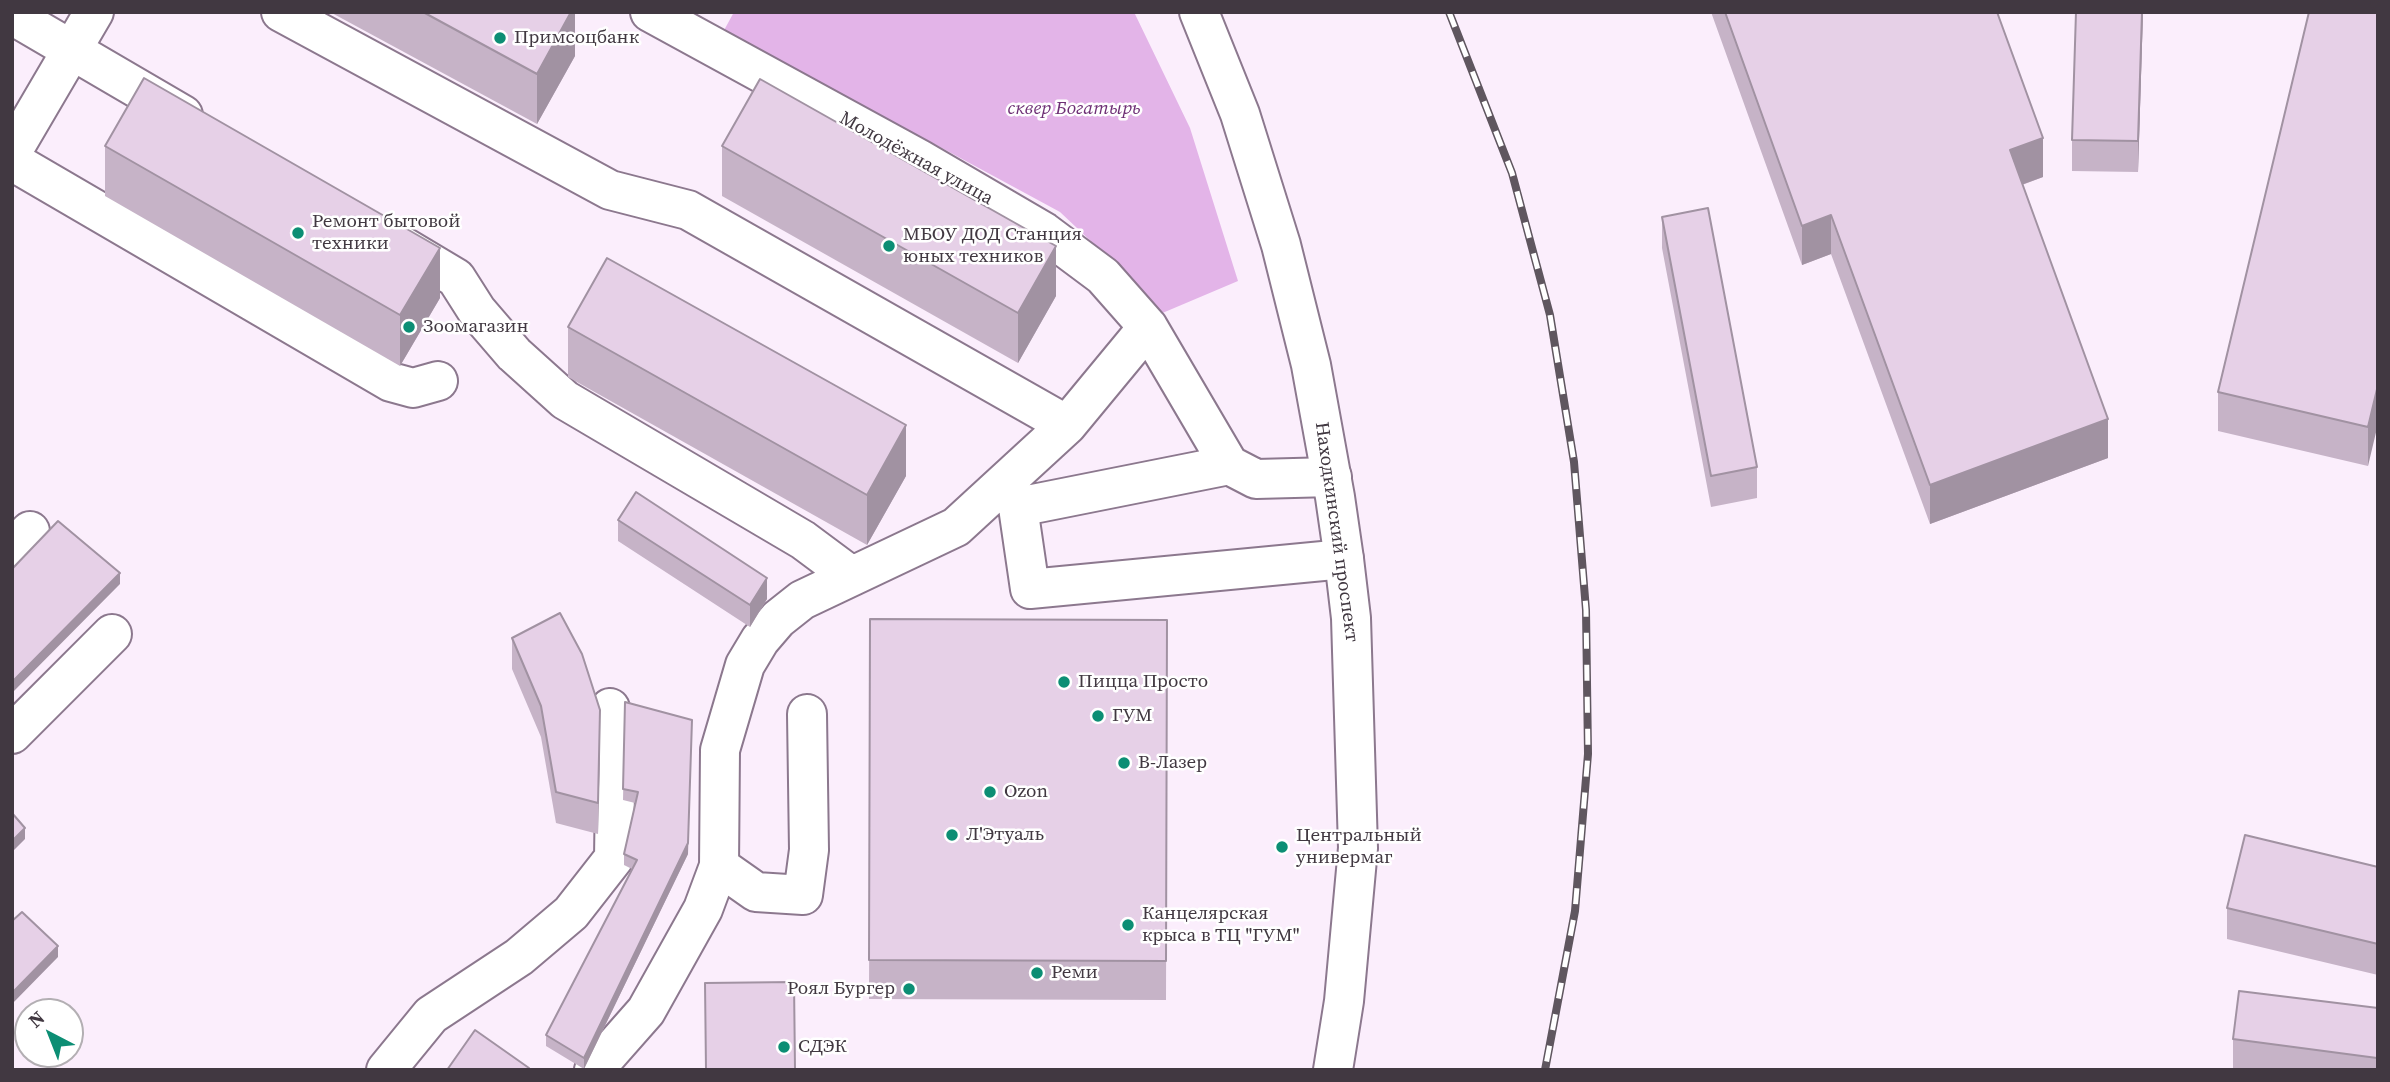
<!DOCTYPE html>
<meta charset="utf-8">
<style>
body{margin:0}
#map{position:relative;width:2390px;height:1082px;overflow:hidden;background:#fbeefc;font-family:"Source Serif 4",serif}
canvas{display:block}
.frame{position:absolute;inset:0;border:14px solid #413841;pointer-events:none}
.north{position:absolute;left:14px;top:998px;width:70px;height:70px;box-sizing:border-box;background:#fff;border:2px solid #b3afb3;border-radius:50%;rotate:318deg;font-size:19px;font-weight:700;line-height:28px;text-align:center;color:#413841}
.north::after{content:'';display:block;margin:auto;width:24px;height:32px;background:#0c8e74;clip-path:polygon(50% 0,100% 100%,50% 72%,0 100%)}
</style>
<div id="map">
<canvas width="2390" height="1082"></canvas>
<div class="frame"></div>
<div class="north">N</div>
</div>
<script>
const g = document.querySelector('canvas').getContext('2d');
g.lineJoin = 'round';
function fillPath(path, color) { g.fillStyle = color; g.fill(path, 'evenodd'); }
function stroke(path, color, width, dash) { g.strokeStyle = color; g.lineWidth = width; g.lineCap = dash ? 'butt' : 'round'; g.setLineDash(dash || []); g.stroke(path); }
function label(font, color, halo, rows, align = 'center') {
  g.font = font + ' "Source Serif 4",serif'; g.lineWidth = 5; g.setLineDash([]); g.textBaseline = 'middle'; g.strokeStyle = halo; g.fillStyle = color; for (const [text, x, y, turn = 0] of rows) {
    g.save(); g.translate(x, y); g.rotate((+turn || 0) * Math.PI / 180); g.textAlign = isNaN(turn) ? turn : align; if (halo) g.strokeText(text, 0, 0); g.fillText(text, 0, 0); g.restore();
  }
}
fillPath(new Path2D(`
 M 734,12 L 1134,12 L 1190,128 L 1238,281 L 1153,317 L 1131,279 L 1060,212 L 903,127 L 722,34 Z`), '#e3b4e8');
const minor = new Path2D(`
 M 281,12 L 610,190 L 688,210 L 1067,425
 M 650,12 L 919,159 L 1044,232 L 1103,276 L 1148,327 L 1229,465 L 1256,479 L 1332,477
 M 12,15 L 183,115
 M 12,152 L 94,12
 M 12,161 L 391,382 L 413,388 L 438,381
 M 394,241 L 456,278 L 477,311 L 514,354 L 565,400 L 803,540 L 850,575
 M 1229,465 L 1018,507 L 1030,589 L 1344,559
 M 12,549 L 30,531
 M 12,734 L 112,634
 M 719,866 L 756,892 L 803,895 L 809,850 L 807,714
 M 386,1070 L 431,1015 L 519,957 L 571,913 L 614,858 L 615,790 L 610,708
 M 594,1070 L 646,1011 L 703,909 L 719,866 L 720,750 L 745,665 L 760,640 L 778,619 L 802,600 L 956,527 L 1067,425 L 1148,327`);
const major = new Path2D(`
 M 1199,12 L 1240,114 L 1281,245 L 1311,365 L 1335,497 L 1344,559 L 1351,618 L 1358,848 L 1344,1001 L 1333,1070`);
stroke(minor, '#8c788e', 42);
stroke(major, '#8c788e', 42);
stroke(minor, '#fff', 38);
stroke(major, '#fff', 38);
const rail = new Path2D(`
 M 1449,12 L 1512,173 L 1550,315 L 1574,462 L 1586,610 L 1588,754 L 1575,911 L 1545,1070`);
stroke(rail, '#5f565f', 8);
stroke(rail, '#fff', 5, [16]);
fillPath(new Path2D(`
 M 330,12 L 575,12 L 575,56 L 537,124 Z
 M 1711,12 L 1997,12 L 2043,177 L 2022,185 L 2108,458 L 1930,524 L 1831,254 L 1802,265 Z
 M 2143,12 L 2138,172 L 2072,171 L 2072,140 Z
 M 2378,12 L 2368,466 L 2218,431 L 2218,392 Z
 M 105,146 L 440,298 L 400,366 L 105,196 Z
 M 722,146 L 1056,296 L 1018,363 L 722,196 Z
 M 1662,217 L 1757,467 L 1757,498 L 1711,507 L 1662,248 Z
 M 568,327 L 906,476 L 867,545 L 568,377 Z
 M 618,520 L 767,599 L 750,627 L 618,541 Z
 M 870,619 L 1167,620 L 1166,1000 L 869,999 Z
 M 512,638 L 600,742 L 598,834 L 556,823 L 541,737 L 512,669 Z
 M 625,702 L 688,854 L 584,1069 L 546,1046 L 546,1035 L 632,869 L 624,865 L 624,854 L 635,803 L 623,800 Z
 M 2378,867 L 2378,975 L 2227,939 L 2227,908 Z
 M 2378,1008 L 2378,1070 L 2233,1070 L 2233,1039 Z`), '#c6b3c7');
fillPath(new Path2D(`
 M 571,12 L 575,12 L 575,56 L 537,124 L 537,74 Z
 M 2142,12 L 2143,12 L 2138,172 L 2138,141 Z
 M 2043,138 L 2043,177 L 2010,189 L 2010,150 Z
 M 1831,215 L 1831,254 L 1802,265 L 1802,226 Z
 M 1056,246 L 1056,296 L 1018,363 L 1018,313 Z
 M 440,248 L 440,298 L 400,366 L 400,315 Z
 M 2378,385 L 2378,424 L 2368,466 L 2368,427 Z
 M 2108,419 L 2108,458 L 1930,524 L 1930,485 Z
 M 906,425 L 906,476 L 867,545 L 867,495 Z
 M 120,573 L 120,584 L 12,693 L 12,682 Z
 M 767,578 L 767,599 L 750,627 L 750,605 Z
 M 600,710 L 600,742 L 598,834 L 598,803 Z
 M 692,720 L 688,854 L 584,1069 L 584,1058 Z
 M 25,828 L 25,839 L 12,852 L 12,841 Z
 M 58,946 L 58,957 L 12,1004 L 12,993 Z`), '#a192a2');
const building = new Path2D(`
 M 423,12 L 571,12 L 537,74 Z
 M 1725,12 L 1997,12 L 2043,138 L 2010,150 L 2108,419 L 1930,485 L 1831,215 L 1802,226 Z
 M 2076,12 L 2142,12 L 2138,141 L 2072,140 Z
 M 2309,12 L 2378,12 L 2378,385 L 2368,427 L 2218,392 Z
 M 144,78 L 440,248 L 400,315 L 105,146 Z
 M 760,79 L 1056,246 L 1018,313 L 722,146 Z
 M 1708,208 L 1757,467 L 1711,476 L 1662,217 Z
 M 607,258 L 906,425 L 867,495 L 568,327 Z
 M 636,492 L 767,578 L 750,605 L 618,520 Z
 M 58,521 L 120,573 L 12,682 L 12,569 Z
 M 560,613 L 582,654 L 600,710 L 598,803 L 556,792 L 541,706 L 512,638 Z
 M 870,619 L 1167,620 L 1166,961 L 869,960 Z
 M 625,702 L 692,720 L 688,843 L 584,1058 L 546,1035 L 637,860 L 624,854 L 638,792 L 623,789 Z
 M 12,813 L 25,828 L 12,841 Z
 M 2245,835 L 2378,867 L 2378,944 L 2227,908 Z
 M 22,912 L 58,946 L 12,993 L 12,921 Z
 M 794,982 L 795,1069 L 706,1070 L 705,983 Z
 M 2239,991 L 2378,1008 L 2377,1058 L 2233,1039 Z
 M 475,1030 L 529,1068 L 528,1070 L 447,1070 Z`);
fillPath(building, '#e6d0e7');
stroke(building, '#a192a2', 2);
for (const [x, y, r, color] of [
 [500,38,7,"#0c8e74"],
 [298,233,7,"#0c8e74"],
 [889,246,7,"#0c8e74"],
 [409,327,7,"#0c8e74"],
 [1064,682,7,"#0c8e74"],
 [1098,716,7,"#0c8e74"],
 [1124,763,7,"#0c8e74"],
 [990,792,7,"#0c8e74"],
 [952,835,7,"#0c8e74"],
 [1282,847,7,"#0c8e74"],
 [1128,925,7,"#0c8e74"],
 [1037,973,7,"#0c8e74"],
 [909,989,7,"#0c8e74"],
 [784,1047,7,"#0c8e74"]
]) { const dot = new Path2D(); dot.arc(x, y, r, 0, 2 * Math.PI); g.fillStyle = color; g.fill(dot); stroke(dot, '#fff', 2.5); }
label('19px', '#413841', '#fff', [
 ["Примсоцбанк",514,38],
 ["Ремонт бытовой",312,222],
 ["техники",312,244],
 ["МБОУ ДОД Станция",903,235],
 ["юных техников",903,257],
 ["Зоомагазин",423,327],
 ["Пицца Просто",1078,682],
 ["ГУМ",1112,716],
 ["В-Лазер",1138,763],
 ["Ozon",1004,792],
 ["Л'Этуаль",966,835],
 ["Центральный",1296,836],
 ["универмаг",1296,858],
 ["Канцелярская",1142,914],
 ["крыса в ТЦ \"ГУМ\"",1142,936],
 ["Реми",1051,973],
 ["Роял Бургер",895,989,"right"],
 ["СДЭК",798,1047]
], 'left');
label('italic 19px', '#6d2e74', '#fff', [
 ["сквер Богатырь",1074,109]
]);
label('19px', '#413841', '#fff', [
 ["Молодёжная улица",916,159,29],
 ["Находкинский проспект",1336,532,82]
]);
</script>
